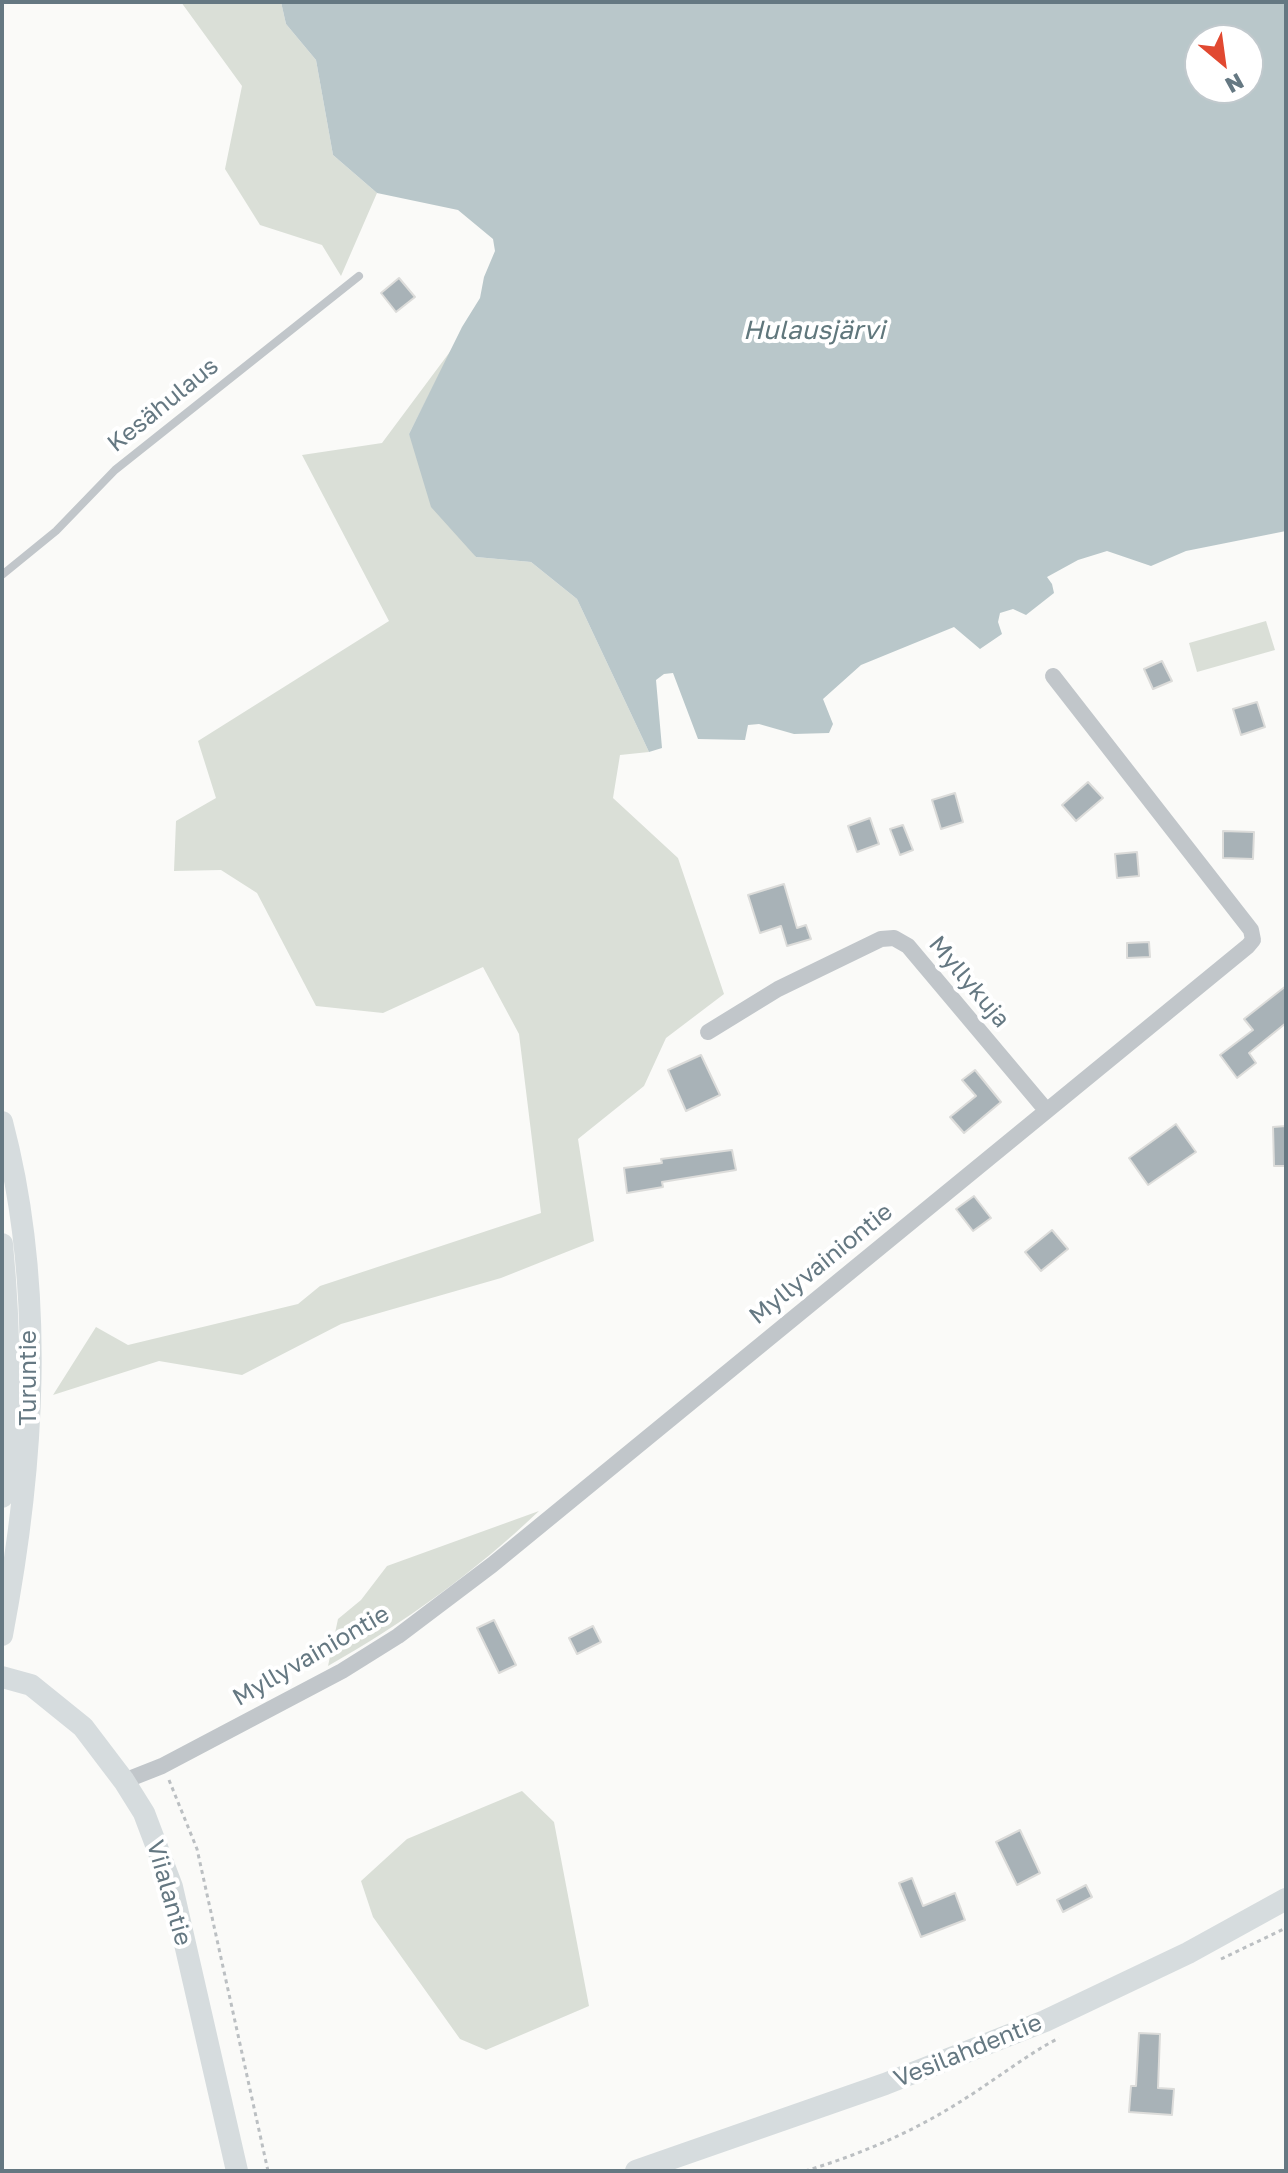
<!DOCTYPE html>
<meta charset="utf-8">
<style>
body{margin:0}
#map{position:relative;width:1288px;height:2173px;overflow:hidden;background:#fafaf8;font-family:"Golos Text",sans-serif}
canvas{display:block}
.frame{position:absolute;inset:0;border:4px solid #657882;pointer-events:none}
.north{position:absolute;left:1184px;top:24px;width:80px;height:80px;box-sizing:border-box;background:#fff;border:2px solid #c1c9cd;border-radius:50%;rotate:151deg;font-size:22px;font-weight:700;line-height:32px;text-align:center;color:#657882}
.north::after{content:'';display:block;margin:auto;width:28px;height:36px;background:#e14931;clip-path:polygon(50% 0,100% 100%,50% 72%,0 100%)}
</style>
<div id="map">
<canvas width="1288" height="2173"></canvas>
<div class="frame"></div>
<div class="north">N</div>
</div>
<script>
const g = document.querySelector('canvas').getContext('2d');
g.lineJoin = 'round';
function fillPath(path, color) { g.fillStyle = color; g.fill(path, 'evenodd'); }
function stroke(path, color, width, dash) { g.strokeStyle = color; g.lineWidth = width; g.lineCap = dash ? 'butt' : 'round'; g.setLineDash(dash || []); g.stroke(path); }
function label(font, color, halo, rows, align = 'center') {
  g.font = font + ' "Golos Text",sans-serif'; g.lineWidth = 8; g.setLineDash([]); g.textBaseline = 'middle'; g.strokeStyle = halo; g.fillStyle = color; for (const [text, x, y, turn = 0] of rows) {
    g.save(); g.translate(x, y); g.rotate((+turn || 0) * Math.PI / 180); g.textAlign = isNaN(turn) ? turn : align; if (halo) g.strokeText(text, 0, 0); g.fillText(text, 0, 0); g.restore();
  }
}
fillPath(new Path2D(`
 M 181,2 L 281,2 L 286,24 L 316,60 L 333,155 L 377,193 L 341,276 L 322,245 L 260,225 L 225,169 L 242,86 Z
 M 452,349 L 409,434 L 476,557 L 531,562 L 577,599 L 649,752 L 620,755 L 613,798 L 678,858 L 724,994 L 666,1038 L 644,1086 L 578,1139 L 594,1241 L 501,1278 L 341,1324 L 242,1375 L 159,1361 L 53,1395 L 96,1327 L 128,1345 L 298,1304 L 320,1286 L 541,1213 L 519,1034 L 483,967 L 383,1013 L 316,1006 L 257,893 L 221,870 L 174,871 L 176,821 L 216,798 L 198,741 L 389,621 L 302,455 L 382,443 Z
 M 1266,621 L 1275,650 L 1197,672 L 1189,643 Z
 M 539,1511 C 475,1572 404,1623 328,1666 L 338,1619 L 361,1600 L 387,1566 Z
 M 522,1791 L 554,1822 L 589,2006 L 486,2050 L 460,2039 L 373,1917 L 361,1881 L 407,1839 Z`), '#dadfd7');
fillPath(new Path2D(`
 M 281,2 L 1286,2 L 1286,531 L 1186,551 L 1151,566 L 1107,551 L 1078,560 L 1047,577 L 1052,584 L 1054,593 L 1026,615 L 1013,609 L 1000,613 L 998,622 L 1002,634 L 980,649 L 954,627 L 861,665 L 823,699 L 833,724 L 829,733 L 794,734 L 759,724 L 748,725 L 745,740 L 698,739 L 673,673 L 664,674 L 656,680 L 662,748 L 649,752 L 577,599 L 531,562 L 476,557 L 431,507 L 409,434 L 462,327 L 480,298 L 484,277 L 495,251 L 493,239 L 458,210 L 377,193 L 333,155 L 316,60 L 286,24 ZM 1200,40 L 1248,40 L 1248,88 L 1200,88 Z`), '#b9c7ca');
const building = new Path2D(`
 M 399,278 L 415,297 L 396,312 L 381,293 Z
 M 1162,661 L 1172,681 L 1153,689 L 1144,669 Z
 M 1257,702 L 1265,727 L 1241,735 L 1233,709 Z
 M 1088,782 L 1103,798 L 1076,821 L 1062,805 Z
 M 955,793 L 963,822 L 941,829 L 932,800 Z
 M 870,818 L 879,844 L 857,852 L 848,826 Z
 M 903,825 L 913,850 L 900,855 L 890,829 Z
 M 1223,831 L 1254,832 L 1253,859 L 1223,858 Z
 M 1137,852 L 1139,876 L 1117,878 L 1115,854 Z
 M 784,884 L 797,928 L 806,925 L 811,939 L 787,946 L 781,926 L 760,933 L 748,895 Z
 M 1149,942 L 1150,957 L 1127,958 L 1127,943 Z
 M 1286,986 L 1286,1023 L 1249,1053 L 1256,1063 L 1237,1078 L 1220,1055 L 1253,1030 L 1244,1019 Z
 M 701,1055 L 720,1095 L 686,1111 L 668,1070 Z
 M 975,1070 L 1001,1102 L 964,1133 L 950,1117 L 976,1096 L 962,1080 Z
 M 1176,1124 L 1196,1152 L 1148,1185 L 1129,1158 Z
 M 1286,1126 L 1286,1166 L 1274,1166 L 1273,1127 Z
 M 732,1150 L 736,1170 L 662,1182 L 663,1187 L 627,1193 L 624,1168 L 662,1163 L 661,1159 Z
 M 974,1196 L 991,1218 L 973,1231 L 956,1209 Z
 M 1052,1230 L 1068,1249 L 1041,1271 L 1025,1252 Z
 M 494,1620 L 516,1665 L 499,1673 L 477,1628 Z
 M 593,1626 L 601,1642 L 577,1654 L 569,1638 Z
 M 1020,1830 L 1040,1873 L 1017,1885 L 996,1842 Z
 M 912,1878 L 923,1906 L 955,1893 L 965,1920 L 921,1937 L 899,1883 Z
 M 1086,1885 L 1092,1897 L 1063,1912 L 1057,1900 Z
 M 1139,2033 L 1160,2034 L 1158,2088 L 1174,2089 L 1172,2115 L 1129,2112 L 1131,2086 L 1136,2086 Z`);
fillPath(building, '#a8b2b7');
stroke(building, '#dcdcda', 2);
stroke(new Path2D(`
 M 169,1780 L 197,1849 L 268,2171
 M 1221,1959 L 1286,1928
 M 805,2171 C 862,2154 917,2130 966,2098 C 998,2078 1026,2055 1059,2038`), '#bbbfc2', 3, [4, 4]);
stroke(new Path2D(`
 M 2,575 L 56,531 L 115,470 L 359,276`), '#c1c6ca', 8);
stroke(new Path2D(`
 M 708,1032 L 778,989 L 881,939 L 894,938 L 908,946 L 1046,1110
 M 124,1781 L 162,1766 L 342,1671 L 398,1636 L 492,1565 L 1248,946 L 1253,940 L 1251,930 L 1053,676`), '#c1c6ca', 16);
stroke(new Path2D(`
 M 2,1122 C 46,1289 34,1467 2,1635
 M 2,1244 C 10,1327 11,1414 2,1497
 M 2,1677 L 31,1685 L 83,1727 L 124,1781 L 144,1813 L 172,1887 L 237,2171
 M 636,2171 L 885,2084 L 1045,2021 L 1188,1953 L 1286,1899`), '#d6dcde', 22);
label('24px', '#657882', '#fff', [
 ["Kesähulaus",163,405,-39],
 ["Myllykuja",969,982,50],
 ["Myllyvainiontie",821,1264,-39],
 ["Turuntie",28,1378,-90],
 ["Myllyvainiontie",311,1656,-30],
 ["Viialantie",169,1893,74],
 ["Vesilahdentie",968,2051,-22]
]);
label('italic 26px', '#60777c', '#fff', [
 ["Hulausjärvi",814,331]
]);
</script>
